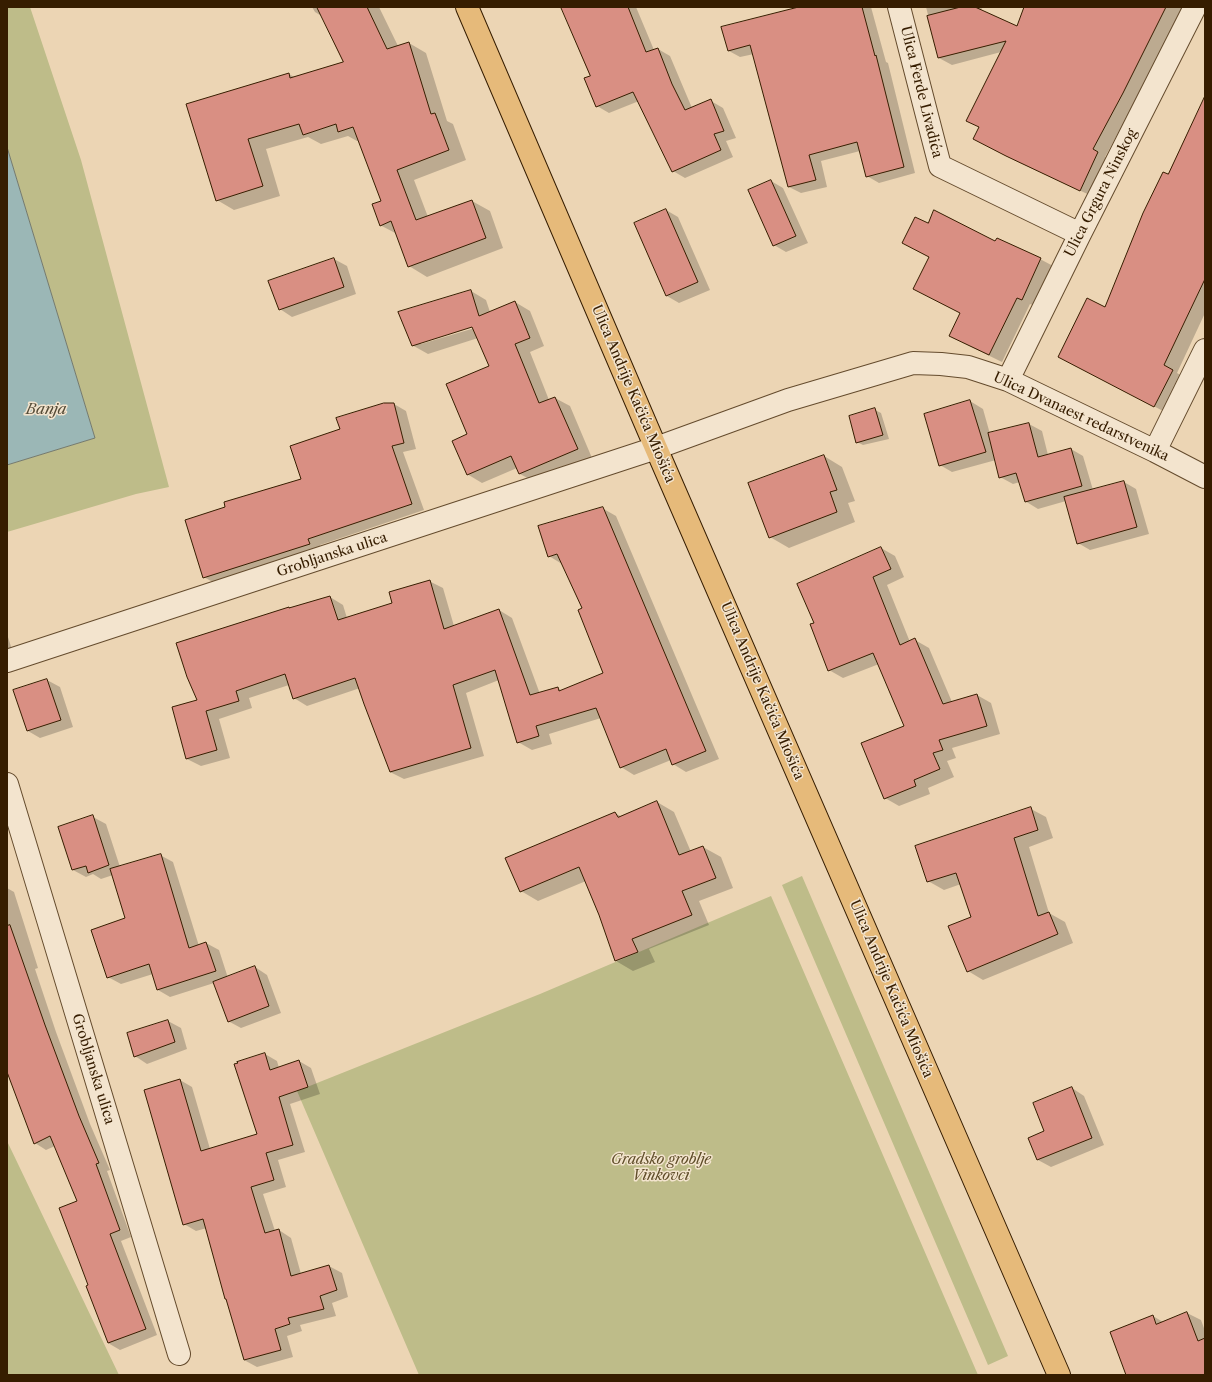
<!DOCTYPE html>
<meta charset="utf-8">
<style>
body{margin:0}
#map{position:relative;width:1212px;height:1382px;overflow:hidden;background:#ecd5b4;font-family:"Libre Caslon Text",serif}
canvas{display:block}
.frame{position:absolute;inset:0;border:8px solid #361d00;pointer-events:none}
</style>
<div id="map">
<canvas width="1212" height="1382"></canvas>
<div class="frame"></div>
</div>
<script>
const g = document.querySelector('canvas').getContext('2d');
g.lineJoin = 'round';
function fillPath(path, color) { g.fillStyle = color; g.fill(path, 'evenodd'); }
function stroke(path, color, width, dash) { g.strokeStyle = color; g.lineWidth = width; g.lineCap = dash ? 'butt' : 'round'; g.setLineDash(dash || []); g.stroke(path); }
function label(font, color, halo, rows, align = 'center') {
  g.font = font + ' "Libre Caslon Text",serif'; g.lineWidth = 3; g.setLineDash([]); g.textBaseline = 'middle'; g.strokeStyle = halo; g.fillStyle = color; for (const [text, x, y, turn = 0] of rows) {
    g.save(); g.translate(x, y); g.rotate((+turn || 0) * Math.PI / 180); g.textAlign = isNaN(turn) ? turn : align; if (halo) g.strokeText(text, 0, 0); g.fillText(text, 0, 0); g.restore();
  }
}
fillPath(new Path2D(`
 M 7,7 L 30,7 L 81,160 L 169,487 L 136,494 L 7,532 L 7,465 L 95,438 L 7,147 Z
 M 802,876 L 1008,1356 L 988,1365 L 782,885 Z
 M 771,896 L 978,1375 L 419,1375 L 297,1091 L 540,994 Z
 M 7,1141 L 119,1375 L 7,1375 Z`), '#bebc89');
const water = new Path2D(`
 M 7,147 L 95,438 L 7,465 Z`);
fillPath(water, '#9bb7b6');
stroke(water, '#73796d', 1);
fillPath(new Path2D(`
 M 312,7 L 379,7 L 398,46 L 409,43 L 426,53 L 447,121 L 453,124 L 466,160 L 414,180 L 428,217 L 472,201 L 490,211 L 503,248 L 427,277 L 409,266 L 397,234 L 380,225 L 382,202 L 359,141 L 357,141 L 348,136 L 321,144 L 308,137 L 266,149 L 280,196 L 234,210 L 217,200 L 188,105 L 289,74 L 296,78 L 345,63 L 323,17 L 315,12 Z
 M 562,7 L 636,7 L 654,50 L 658,49 L 670,56 L 692,108 L 711,101 L 723,108 L 736,138 L 726,141 L 733,157 L 685,178 L 673,171 L 639,101 L 609,113 L 597,106 L 591,76 Z
 M 803,7 L 871,7 L 886,62 L 888,63 L 915,173 L 879,183 L 867,176 L 860,151 L 821,161 L 827,187 L 801,193 L 789,187 L 754,54 L 740,57 L 729,51 Z
 M 926,7 L 982,7 L 981,11 L 1017,27 L 1056,7 L 1184,7 L 1173,31 L 1171,30 L 1136,100 L 1105,157 L 1111,160 L 1094,197 L 1020,163 L 974,139 L 980,127 L 1001,52 L 952,65 L 939,58 Z
 M 1205,124 L 1205,313 L 1177,373 L 1186,378 L 1167,413 L 1072,364 L 1106,308 L 1169,176 Z
 M 771,181 L 783,188 L 808,243 L 786,252 L 774,245 Z
 M 666,210 L 678,217 L 710,290 L 679,303 L 667,296 Z
 M 929,224 L 996,242 L 997,239 L 1040,259 L 1053,266 L 1035,306 L 1030,304 L 1002,362 L 963,343 L 961,313 L 930,257 L 903,243 Z
 M 334,259 L 347,266 L 356,294 L 292,317 L 280,309 Z
 M 471,291 L 486,300 L 490,312 L 515,302 L 530,311 L 544,346 L 530,352 L 549,400 L 555,398 L 570,406 L 592,458 L 535,482 L 520,474 L 517,468 L 482,483 L 467,474 L 468,435 L 490,367 L 478,338 L 428,354 L 412,345 ZM 477,325 L 478,327 L 421,344 L 421,342 Z
 M 970,401 L 983,409 L 990,434 L 1029,424 L 1042,431 L 1048,455 L 1071,449 L 1083,456 L 1093,490 L 1124,482 L 1136,489 L 1149,534 L 1090,550 L 1078,543 L 1066,501 L 1038,509 L 1025,501 L 1020,482 L 1013,484 L 1000,477 L 996,460 L 952,472 L 940,465 Z
 M 394,404 L 406,411 L 416,449 L 403,452 L 424,510 L 320,545 L 321,551 L 216,584 L 204,577 L 226,508 L 302,479 L 341,430 Z
 M 875,410 L 881,413 L 889,439 L 863,445 L 857,442 Z
 M 824,456 L 842,467 L 855,501 L 848,503 L 855,522 L 789,548 L 770,537 Z
 M 602,508 L 616,516 L 719,759 L 686,772 L 673,764 L 671,760 L 634,775 L 621,767 L 601,718 L 549,734 L 552,744 L 532,750 L 518,742 L 499,680 L 466,693 L 484,756 L 404,779 L 390,772 L 360,688 L 307,706 L 294,698 L 289,685 L 249,698 L 252,708 L 219,719 L 230,758 L 201,766 L 187,759 L 173,708 L 199,700 L 330,597 L 343,605 L 347,618 L 394,604 L 429,581 L 443,588 L 454,626 L 499,610 L 512,618 L 540,694 L 558,688 L 562,691 L 604,674 L 584,608 L 562,564 L 549,556 Z
 M 881,548 L 895,556 L 904,577 L 887,585 L 910,642 L 915,640 L 929,648 L 952,702 L 977,695 L 991,703 L 1000,734 L 952,748 L 956,758 L 947,761 L 954,777 L 928,788 L 930,794 L 899,806 L 885,798 L 905,726 L 879,664 L 843,678 L 829,670 L 816,623 Z
 M 7,634 L 14,656 L 7,658 Z
 M 47,680 L 60,687 L 73,727 L 40,738 L 28,731 Z
 M 657,802 L 674,812 L 691,852 L 703,847 L 721,857 L 733,888 L 699,901 L 709,925 L 649,949 L 655,962 L 633,971 L 616,961 L 600,914 L 586,881 L 538,901 L 521,891 L 615,813 L 622,817 Z
 M 1031,809 L 1046,817 L 1053,838 L 1029,847 L 1049,913 L 1065,922 L 1073,943 L 983,980 L 968,971 L 972,918 L 961,884 L 944,890 L 928,881 Z
 M 93,817 L 106,824 L 120,867 L 160,855 L 173,862 L 199,946 L 206,943 L 219,950 L 228,978 L 255,967 L 267,975 L 281,1013 L 241,1028 L 228,1021 L 214,983 L 170,997 L 158,990 L 153,974 L 121,984 L 108,977 L 126,919 L 113,875 L 101,879 L 93,874 L 86,877 L 73,870 L 59,828 Z
 M 7,888 L 14,892 L 38,968 L 35,969 L 56,1032 L 90,1124 L 110,1170 L 107,1171 L 131,1237 L 121,1241 L 157,1335 L 120,1350 L 108,1343 L 89,1286 L 79,1202 L 55,1146 L 46,1150 L 35,1143 L 7,1069 Z
 M 168,1021 L 181,1028 L 187,1049 L 147,1064 L 135,1056 Z
 M 265,1054 L 277,1061 L 279,1068 L 299,1061 L 311,1068 L 320,1094 L 290,1104 L 305,1152 L 278,1160 L 286,1187 L 263,1194 L 275,1231 L 279,1230 L 291,1238 L 301,1274 L 329,1266 L 342,1273 L 348,1297 L 332,1303 L 336,1316 L 300,1325 L 302,1331 L 287,1336 L 293,1357 L 257,1367 L 244,1360 L 207,1228 L 196,1231 L 184,1224 L 180,1080 L 192,1087 L 210,1149 L 258,1135 Z
 M 1072,1088 L 1084,1096 L 1104,1145 L 1051,1167 L 1038,1160 L 1030,1138 L 1046,1132 Z
 M 1187,1313 L 1201,1320 L 1205,1331 L 1205,1375 L 1127,1375 L 1153,1316 L 1163,1322 Z`), '#0003');
const building = new Path2D(`
 M 317,7 L 367,7 L 387,49 L 409,42 L 431,114 L 435,113 L 449,150 L 397,170 L 416,220 L 472,200 L 486,238 L 408,267 L 391,221 L 380,226 L 372,204 L 381,201 L 353,127 L 338,132 L 336,124 L 303,135 L 299,124 L 248,139 L 263,186 L 216,201 L 186,104 L 289,73 L 290,78 L 343,62 Z
 M 561,7 L 628,7 L 646,52 L 658,48 L 672,84 L 685,110 L 711,99 L 724,131 L 714,134 L 721,150 L 672,172 L 633,92 L 596,107 L 584,78 L 590,76 Z
 M 799,7 L 862,7 L 875,56 L 876,55 L 904,167 L 866,177 L 857,142 L 809,155 L 816,180 L 788,187 L 750,45 L 728,51 L 721,27 Z
 M 961,7 L 975,7 L 1017,26 L 1024,7 L 1166,7 L 1123,93 L 1093,149 L 1098,152 L 1080,191 L 1006,156 L 973,139 L 979,127 L 966,121 L 1006,41 L 938,58 L 927,16 Z
 M 1205,96 L 1205,279 L 1164,365 L 1173,370 L 1154,407 L 1058,357 L 1087,298 L 1105,307 L 1143,213 L 1163,172 L 1168,174 Z
 M 771,180 L 796,236 L 773,246 L 748,190 Z
 M 666,209 L 698,282 L 666,296 L 634,223 Z
 M 934,210 L 995,241 L 997,238 L 1041,258 L 1022,300 L 1017,298 L 989,355 L 949,336 L 960,313 L 913,289 L 929,257 L 902,243 L 915,217 L 928,223 Z
 M 334,258 L 344,287 L 279,310 L 268,281 Z
 M 471,290 L 479,316 L 515,301 L 530,338 L 515,344 L 539,403 L 555,397 L 578,449 L 519,474 L 511,456 L 467,475 L 452,441 L 467,434 L 446,384 L 489,366 L 472,327 L 412,346 L 398,312 Z
 M 970,400 L 986,452 L 939,466 L 924,414 Z
 M 384,403 L 394,403 L 404,443 L 392,446 L 412,504 L 308,539 L 310,544 L 203,578 L 185,520 L 225,507 L 224,502 L 301,479 L 290,446 L 340,429 L 336,418 Z
 M 875,408 L 883,435 L 856,443 L 849,416 Z
 M 1029,423 L 1038,457 L 1071,448 L 1082,486 L 1025,502 L 1016,473 L 999,478 L 988,433 Z
 M 824,455 L 837,490 L 830,492 L 837,512 L 769,538 L 748,483 Z
 M 1124,481 L 1137,527 L 1077,544 L 1064,497 Z
 M 603,507 L 706,751 L 672,765 L 666,749 L 620,768 L 596,708 L 536,726 L 539,736 L 517,743 L 495,670 L 453,685 L 471,748 L 390,772 L 364,704 L 355,678 L 293,699 L 285,674 L 236,691 L 239,701 L 206,711 L 217,750 L 186,759 L 172,707 L 197,700 L 187,677 L 176,643 L 289,607 L 289,608 L 330,596 L 338,620 L 392,603 L 389,592 L 430,580 L 444,629 L 499,609 L 530,695 L 558,687 L 559,691 L 603,673 L 578,610 L 582,608 L 557,554 L 548,557 L 538,526 Z
 M 881,547 L 891,569 L 873,577 L 900,645 L 915,638 L 943,704 L 977,694 L 987,726 L 939,740 L 943,750 L 933,753 L 940,769 L 914,780 L 916,786 L 884,799 L 861,743 L 904,726 L 873,653 L 828,671 L 810,624 L 814,623 L 797,584 Z
 M 47,679 L 61,720 L 27,731 L 13,690 Z
 M 657,801 L 679,855 L 703,846 L 716,878 L 682,891 L 692,915 L 632,939 L 638,952 L 615,961 L 599,915 L 579,867 L 520,892 L 505,858 L 615,812 L 618,817 Z
 M 1031,807 L 1038,830 L 1014,838 L 1038,916 L 1049,912 L 1058,934 L 967,972 L 948,926 L 971,917 L 956,873 L 927,882 L 915,846 Z
 M 93,815 L 109,865 L 88,873 L 86,866 L 72,870 L 58,827 Z
 M 161,854 L 189,948 L 206,942 L 216,971 L 157,990 L 149,964 L 107,978 L 91,930 L 125,918 L 110,869 Z
 M 10,925 L 45,1025 L 79,1116 L 99,1163 L 96,1164 L 120,1230 L 110,1234 L 146,1329 L 108,1343 L 86,1286 L 88,1285 L 59,1208 L 77,1201 L 50,1136 L 34,1144 L 7,1072 L 7,926 Z
 M 255,966 L 269,1006 L 228,1022 L 213,982 Z
 M 168,1020 L 175,1042 L 134,1057 L 127,1033 Z
 M 265,1053 L 270,1070 L 299,1060 L 308,1087 L 279,1097 L 293,1145 L 266,1153 L 274,1180 L 251,1187 L 265,1233 L 279,1229 L 291,1276 L 329,1265 L 337,1290 L 320,1296 L 324,1309 L 288,1318 L 290,1324 L 275,1329 L 281,1350 L 244,1360 L 226,1299 L 225,1299 L 203,1219 L 183,1225 L 144,1090 L 180,1079 L 201,1151 L 257,1134 L 234,1064 L 238,1063 L 237,1062 Z
 M 1072,1087 L 1092,1138 L 1037,1160 L 1028,1138 L 1044,1131 L 1033,1103 Z
 M 1187,1312 L 1198,1341 L 1205,1338 L 1205,1375 L 1126,1375 L 1110,1332 L 1153,1315 L 1156,1324 Z`);
fillPath(building, '#d98f83');
stroke(building, '#361d00', 1);
const minor = new Path2D(`
 M 899,7 L 940,166 L 1080,234
 M 1008,380 L 1080,234 L 1195,7
 M 1155,451 L 1205,350
 M 7,661 L 656,448 L 788,400 L 913,363 L 941,364 L 968,367 L 1008,380 L 1155,451 L 1205,477
 M 7,784 L 179,1354`);
const major = new Path2D(`
 M 467,7 L 656,448 L 1059,1375`);
stroke(minor, '#644b2d', 24);
stroke(major, '#361d00', 24);
stroke(minor, '#f3e4ce', 22);
stroke(major, '#e6ba7a', 22);
label('14px', '#361d00', '#f3e4ce', [
 ["Ulica Ferde Livadića",921,92,76],
 ["Ulica Grgura Ninskog",1101,193,-63],
 ["Ulica Andrije Kačića Miošića",633,394,67],
 ["Ulica Dvanaest redarstvenika",1081,417,25],
 ["Grobljanska ulica",332,555,-18],
 ["Ulica Andrije Kačića Miošića",762,691,67],
 ["Ulica Andrije Kačića Miošića",891,989,67],
 ["Grobljanska ulica",93,1069,73]
]);
label('italic 14px', '#5f4d29', '#f3e4ce', [
 ["Gradsko groblje",661,1160],
 ["Vinkovci",661,1176]
]);
label('italic 15px', '#544b37', '#f3e4ce', [
 ["Banja",46,410]
]);
</script>
